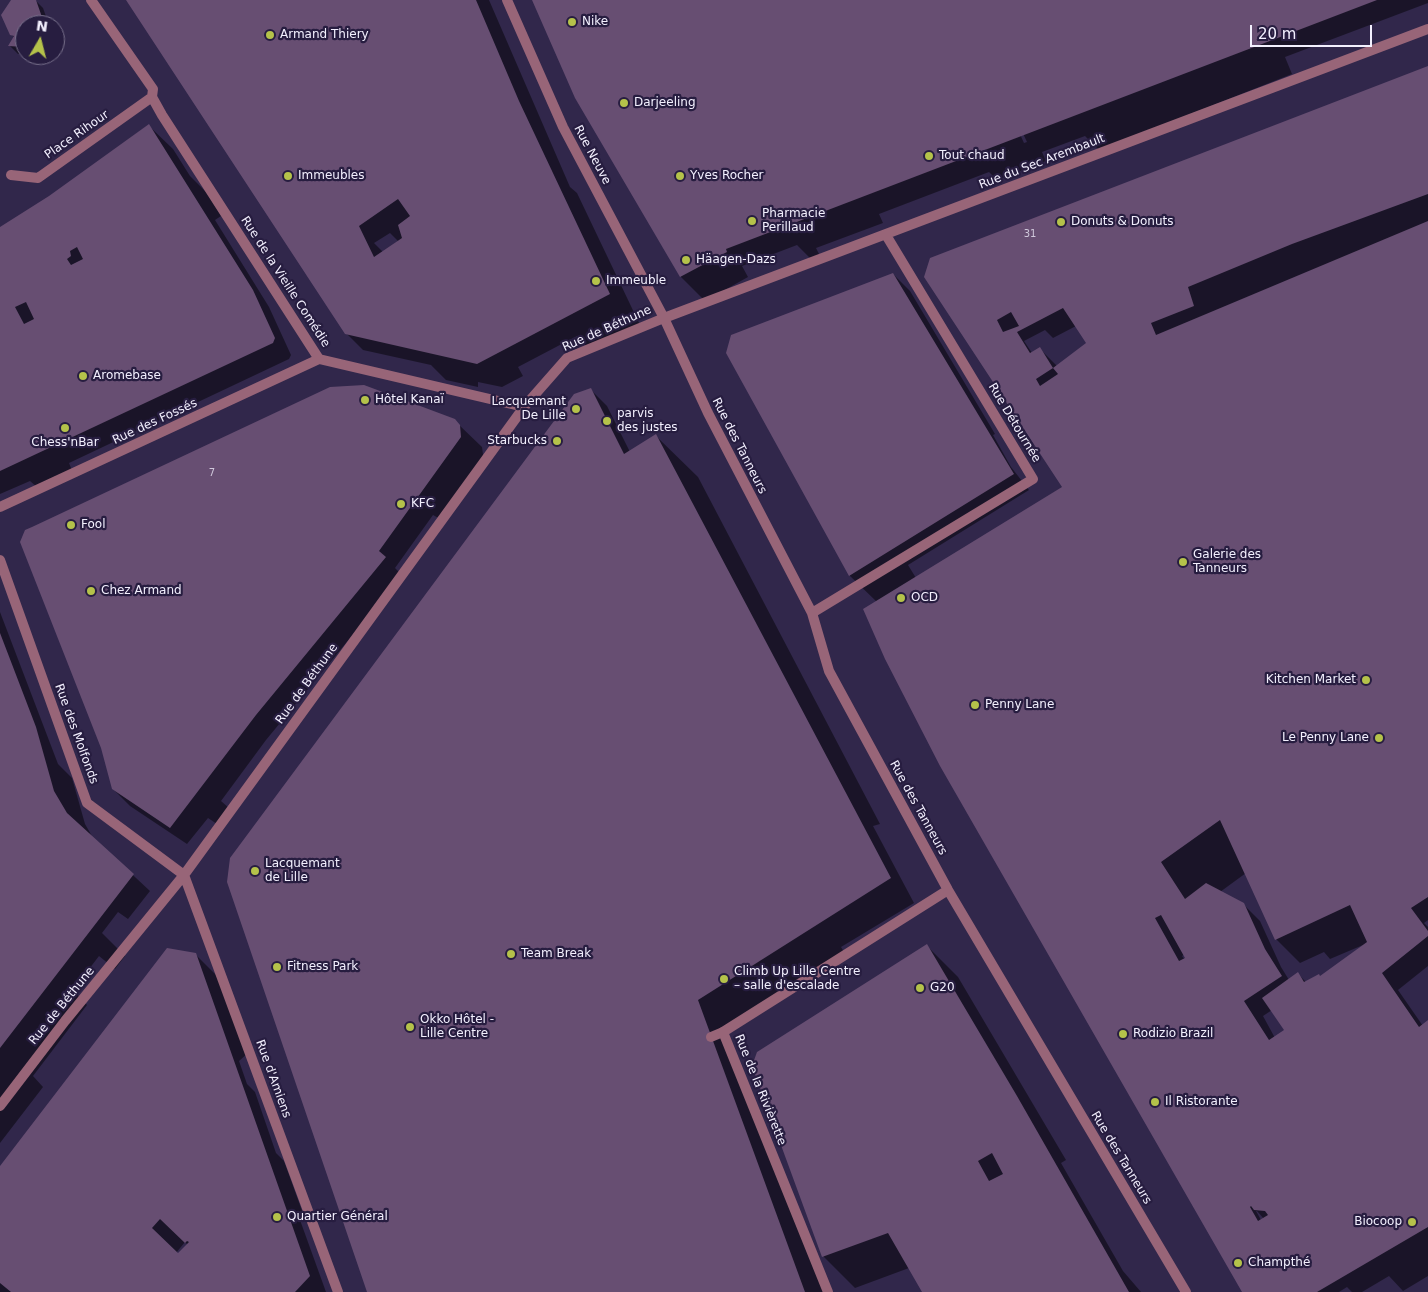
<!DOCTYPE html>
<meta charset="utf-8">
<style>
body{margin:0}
#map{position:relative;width:1428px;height:1292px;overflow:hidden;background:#31274b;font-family:"DejaVu Sans",sans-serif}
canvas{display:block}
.north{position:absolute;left:15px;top:15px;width:50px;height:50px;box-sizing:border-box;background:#271d40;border:1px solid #79718c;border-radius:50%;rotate:8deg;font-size:14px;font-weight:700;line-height:20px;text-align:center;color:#f3f0fe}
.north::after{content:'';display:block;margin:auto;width:18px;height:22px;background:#b5c24a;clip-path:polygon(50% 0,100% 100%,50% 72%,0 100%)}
.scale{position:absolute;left:1250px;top:25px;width:122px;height:22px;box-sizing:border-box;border:2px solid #f3f0fe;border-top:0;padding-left:6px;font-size:15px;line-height:18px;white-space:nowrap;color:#f3f0fe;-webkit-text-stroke:4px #271d40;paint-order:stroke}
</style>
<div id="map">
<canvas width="1428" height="1292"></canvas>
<div class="north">N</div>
<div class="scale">20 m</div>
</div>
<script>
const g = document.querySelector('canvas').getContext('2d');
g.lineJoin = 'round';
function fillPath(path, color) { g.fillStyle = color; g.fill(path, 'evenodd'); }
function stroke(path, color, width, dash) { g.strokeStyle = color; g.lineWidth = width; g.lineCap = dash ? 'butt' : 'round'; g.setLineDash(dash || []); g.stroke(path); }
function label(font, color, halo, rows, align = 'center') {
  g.font = font + ' "DejaVu Sans",sans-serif'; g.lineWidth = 4.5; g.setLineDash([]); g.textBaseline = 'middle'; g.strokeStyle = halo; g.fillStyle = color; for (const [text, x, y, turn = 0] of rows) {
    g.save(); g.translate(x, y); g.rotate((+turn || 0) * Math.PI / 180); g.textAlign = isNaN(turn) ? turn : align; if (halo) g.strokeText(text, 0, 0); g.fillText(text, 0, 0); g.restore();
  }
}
fillPath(new Path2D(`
 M 12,0 L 35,0 L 43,8 L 49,25 L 25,25 L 25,54 L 18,54 L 10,46 L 14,37 L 11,34 Z
 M 127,0 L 489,0 L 570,187 L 577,193 L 640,325 L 591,351 L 577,336 L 518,367 L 523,376 L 502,387 L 478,382 L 478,387 L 446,380 L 431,365 L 363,350 L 346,333 ZM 390,233 L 398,241 L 383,252 L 374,243 Z
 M 533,0 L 1428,0 L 1428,3 L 1285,57 L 1292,74 L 1099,150 L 1085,136 L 1042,152 L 1046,161 L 997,180 L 989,172 L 879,214 L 883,223 L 816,248 L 820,256 L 811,259 L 797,245 L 742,266 L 748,277 L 705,301 L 681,277 L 576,98 ZM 979,45 L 982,45 L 1027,142 L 1024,143 Z
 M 1428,68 L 1428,920 L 1424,923 L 1428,927 L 1428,966 L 1398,990 L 1423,1026 L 1428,1022 L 1428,1276 L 1403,1291 L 1389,1276 L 1362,1292 L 1352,1292 L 1347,1287 L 1339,1292 L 1244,1292 L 877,602 L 850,576 L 813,509 L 893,274 L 910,291 L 995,434 L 993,435 L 1011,467 L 1029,490 L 908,565 L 916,578 L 1063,487 L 925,276 ZM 1076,326 L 1087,343 L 1057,366 L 1040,349 L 1032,353 L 1024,341 L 1045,330 L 1053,338 ZM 1246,873 L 1276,939 L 1300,963 L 1324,952 L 1330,959 L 1363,945 L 1320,978 L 1306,982 L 1298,974 L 1289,980 L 1281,967 L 1260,921 L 1243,904 L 1220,892 ZM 1185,954 L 1187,958 L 1185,960 L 1182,956 ZM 1272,1010 L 1286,1031 L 1275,1038 L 1263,1016 ZM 1256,1211 L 1257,1211 L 1264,1219 L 1261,1220 Z
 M 148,125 L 173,149 L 190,176 L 207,193 L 221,216 L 215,220 L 269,307 L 291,355 L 289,359 L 69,463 L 73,473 L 38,488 L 30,481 L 0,494 L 0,228 L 50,197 Z
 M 590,389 L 607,406 L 630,452 L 656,436 L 698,477 L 880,824 L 873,826 L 914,903 L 841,947 L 846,955 L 728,1032 L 824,1292 L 369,1292 Z
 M 457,423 L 482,447 L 484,462 L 442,520 L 433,515 L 395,568 L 402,575 L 266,740 L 221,801 L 229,808 L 217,824 L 208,818 L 187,844 L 130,806 L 113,789 Z
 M 0,612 L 58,764 L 72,778 L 85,824 L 93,838 L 150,891 L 128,919 L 118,912 L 102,933 L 125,956 L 115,969 L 99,956 L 73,990 L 87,1005 L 33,1076 L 43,1087 L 0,1143 Z
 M 927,946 L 958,977 L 1066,1160 L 1061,1163 L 1123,1271 L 1141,1292 L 923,1292 L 909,1268 L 855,1288 L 824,1257 L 754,1066 Z
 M 195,954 L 220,979 L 247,1054 L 239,1061 L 247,1084 L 255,1092 L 276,1153 L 284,1161 L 305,1219 L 300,1220 L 326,1292 L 0,1292 L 0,1167 ZM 185,1242 L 188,1245 L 178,1255 L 176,1253 Z`), '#0007');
fillPath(new Path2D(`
 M 11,0 L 36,0 L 43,20 L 40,25 L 25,25 L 25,47 L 8,46 L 14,36 L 10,35 L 1,15 Z
 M 126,0 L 476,0 L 519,101 L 610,294 L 477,364 L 345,334 ZM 398,199 L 410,216 L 398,225 L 402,238 L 374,257 L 359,226 Z
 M 532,0 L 1377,0 L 726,249 L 727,252 L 680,277 L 575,98 Z
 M 1428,66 L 1428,194 L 1292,244 L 1188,287 L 1194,306 L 1151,323 L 1156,335 L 1428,221 L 1428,897 L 1411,908 L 1428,931 L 1428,936 L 1382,973 L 1419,1027 L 1428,1020 L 1428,1227 L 1317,1292 L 1242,1292 L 940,766 L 885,659 L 863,609 L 1062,487 L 924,277 L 930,258 ZM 1063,308 L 1086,343 L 1053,368 L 1040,347 L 1030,353 L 1017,332 ZM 1011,312 L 1019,326 L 1003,332 L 997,320 ZM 1053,368 L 1058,374 L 1040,386 L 1036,379 ZM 1220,820 L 1275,940 L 1350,905 L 1367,942 L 1320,976 L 1319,974 L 1304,982 L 1298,972 L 1262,998 L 1284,1030 L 1269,1040 L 1244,1001 L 1282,976 L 1265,949 L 1244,903 L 1206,883 L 1185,899 L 1161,862 ZM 1161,915 L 1185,958 L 1179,961 L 1155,918 ZM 1251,1206 L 1254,1210 L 1265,1211 L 1268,1215 L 1258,1221 L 1250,1207 Z
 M 149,124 L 253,290 L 275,338 L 273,343 L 0,471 L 0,227 L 49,196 ZM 77,247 L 83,259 L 71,265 L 67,259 L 71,256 L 70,251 ZM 26,302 L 34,319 L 24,324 L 15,307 Z
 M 893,273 L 1014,474 L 849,576 L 726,353 L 731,335 Z
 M 364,385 L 455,419 L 460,425 L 461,437 L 379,551 L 386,557 L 256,715 L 170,828 L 112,789 L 101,748 L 20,542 L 25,530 L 32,527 L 330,387 Z
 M 591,388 L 624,454 L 656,434 L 891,878 L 698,1000 L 805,1292 L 367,1292 L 227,882 L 230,858 L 574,394 Z
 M 0,633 L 36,727 L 54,791 L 67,813 L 134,874 L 0,1048 Z
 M 927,944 L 1017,1096 L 1129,1292 L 922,1292 L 888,1233 L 822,1257 L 752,1066 L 757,1052 ZM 992,1153 L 1003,1174 L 989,1181 L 978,1161 Z
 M 167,948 L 196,953 L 310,1276 L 295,1292 L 11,1292 L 0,1283 L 0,1166 ZM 160,1219 L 185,1243 L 187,1241 L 189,1242 L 178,1253 L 152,1228 Z`), '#674e72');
stroke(new Path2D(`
 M 711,1037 L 723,1032`), '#986578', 10);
stroke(new Path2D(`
 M 91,0 L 153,89 L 152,97 L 162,115 L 319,359 L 524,407
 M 507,0 L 563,127 L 664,318 L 708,413 L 812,613 L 829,671 L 948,890 L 1186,1292
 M 11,175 L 38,178 L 152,97
 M 0,507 L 319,359
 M 0,560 L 87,803 L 184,875 L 338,1292
 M 812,613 L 1033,479 L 886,235
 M 0,1106 L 65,1021 L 184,875 L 524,407 L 567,358 L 664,318 L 1428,29
 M 828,1292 L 723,1032 L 948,890`), '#986578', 10);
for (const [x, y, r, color] of [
 [572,22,5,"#b5c24a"],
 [270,35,5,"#b5c24a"],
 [624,103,5,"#b5c24a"],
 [929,156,5,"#b5c24a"],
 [288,176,5,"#b5c24a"],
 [680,176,5,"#b5c24a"],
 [752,221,5,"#b5c24a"],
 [1061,222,5,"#b5c24a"],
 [686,260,5,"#b5c24a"],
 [596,281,5,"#b5c24a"],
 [83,376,5,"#b5c24a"],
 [365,400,5,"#b5c24a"],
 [576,409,5,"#b5c24a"],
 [607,421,5,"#b5c24a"],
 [65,428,5,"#b5c24a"],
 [557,441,5,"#b5c24a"],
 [401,504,5,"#b5c24a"],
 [71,525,5,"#b5c24a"],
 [1183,562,5,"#b5c24a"],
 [91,591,5,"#b5c24a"],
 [901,598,5,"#b5c24a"],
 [1366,680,5,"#b5c24a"],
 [975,705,5,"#b5c24a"],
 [1379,738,5,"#b5c24a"],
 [255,871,5,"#b5c24a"],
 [511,954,5,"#b5c24a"],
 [277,967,5,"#b5c24a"],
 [724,979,5,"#b5c24a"],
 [920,988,5,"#b5c24a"],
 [410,1027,5,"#b5c24a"],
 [1123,1034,5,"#b5c24a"],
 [1155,1102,5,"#b5c24a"],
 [277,1217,5,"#b5c24a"],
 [1412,1222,5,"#b5c24a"],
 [1238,1263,5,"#b5c24a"]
]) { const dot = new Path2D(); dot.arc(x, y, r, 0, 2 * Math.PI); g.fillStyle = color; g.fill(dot); stroke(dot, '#271d40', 2); }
label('10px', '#d0c8db', null, [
 ["31",1030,234],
 ["7",212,473]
]);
label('12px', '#f3f0fe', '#271d40', [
 ["Nike",582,22],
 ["Armand Thiery",280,35],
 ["Darjeeling",634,103],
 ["Tout chaud",939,156],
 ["Immeubles",298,176],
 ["Yves Rocher",690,176],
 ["Pharmacie",762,214],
 ["Perillaud",762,228],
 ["Donuts & Donuts",1071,222],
 ["Häagen-Dazs",696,260],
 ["Immeuble",606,281],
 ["Aromebase",93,376],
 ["Hôtel Kanaï",375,400],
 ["Lacquemant",566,402,"right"],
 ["De Lille",566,416,"right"],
 ["parvis",617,414],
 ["des justes",617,428],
 ["Starbucks",547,441,"right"],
 ["Chess'nBar",65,443,"center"],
 ["KFC",411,504],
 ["Fool",81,525],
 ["Galerie des",1193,555],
 ["Tanneurs",1193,569],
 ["Chez Armand",101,591],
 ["OCD",911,598],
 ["Kitchen Market",1356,680,"right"],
 ["Penny Lane",985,705],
 ["Le Penny Lane",1369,738,"right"],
 ["Lacquemant",265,864],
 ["de Lille",265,878],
 ["Team Break",521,954],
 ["Fitness Park",287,967],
 ["Climb Up Lille Centre",734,972],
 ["– salle d'escalade",734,986],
 ["G20",930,988],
 ["Okko Hôtel -",420,1020],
 ["Lille Centre",420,1034],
 ["Rodizio Brazil",1133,1034],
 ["Il Ristorante",1165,1102],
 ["Quartier Général",287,1217],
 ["Biocoop",1402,1222,"right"],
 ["Champthé",1248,1263]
], 'left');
label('12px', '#f3f0fe', '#271d40', [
 ["Place Rihour",77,135,-35],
 ["Rue Neuve",592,155,62],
 ["Rue du Sec Arembault",1042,162,-21],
 ["Rue de la Vieille Comédie",285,282,57],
 ["Rue de Béthune",607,329,-24],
 ["Rue des Fossés",155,422,-25],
 ["Rue Détournée",1014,423,59],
 ["Rue des Tanneurs",739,446,63],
 ["Rue de Béthune",307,684,-54],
 ["Rue des Molfonds",76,734,70],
 ["Rue des Tanneurs",918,808,61],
 ["Rue de Béthune",62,1006,-51],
 ["Rue d'Amiens",273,1079,70],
 ["Rue de la Rivièrette",760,1090,68],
 ["Rue des Tanneurs",1121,1158,59]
]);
</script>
